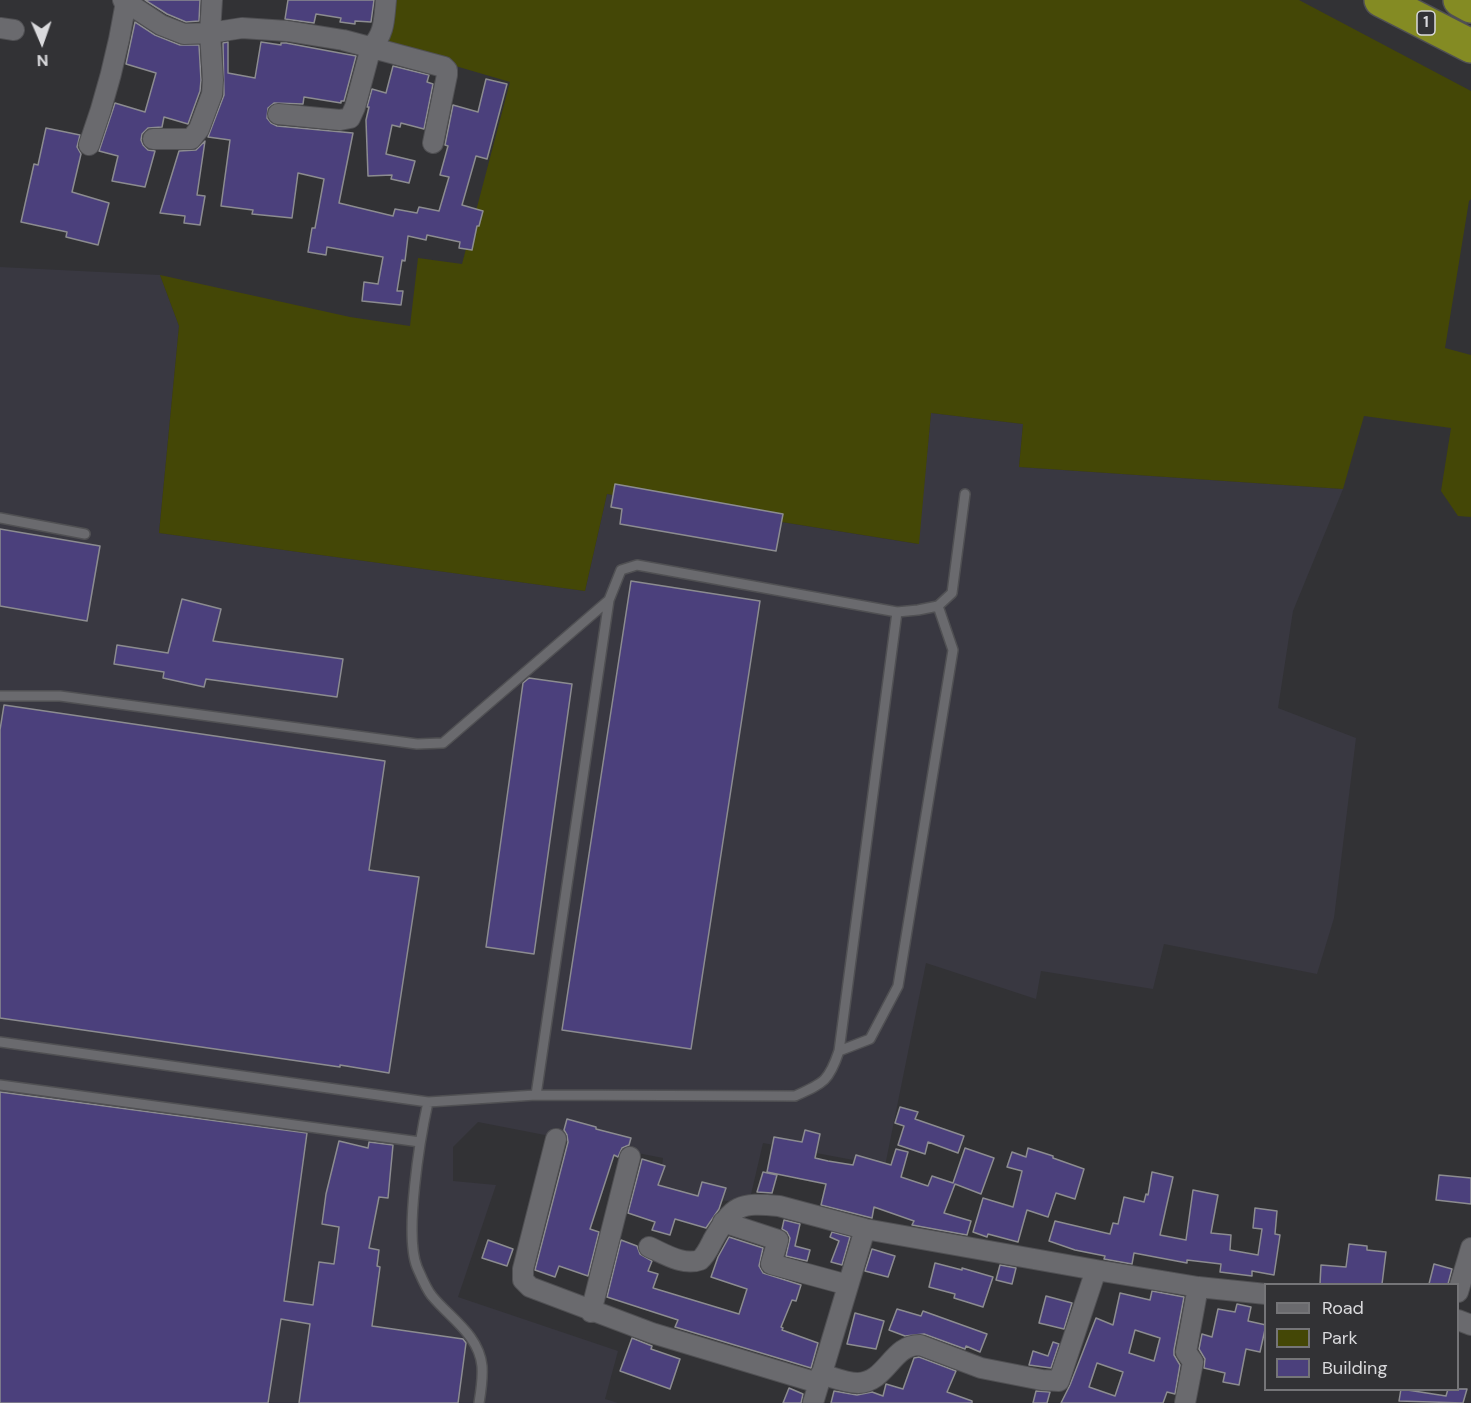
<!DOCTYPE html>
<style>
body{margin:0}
#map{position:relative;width:1471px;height:1403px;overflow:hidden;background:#323235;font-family:"DM Sans",sans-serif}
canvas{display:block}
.legend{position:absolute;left:1264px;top:1283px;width:195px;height:108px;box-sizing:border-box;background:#323235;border:2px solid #757578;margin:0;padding:8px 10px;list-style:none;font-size:18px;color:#dadadd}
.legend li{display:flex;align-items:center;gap:12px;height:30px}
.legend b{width:30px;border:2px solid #757578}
.north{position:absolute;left:12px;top:12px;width:60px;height:60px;-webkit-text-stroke:4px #323235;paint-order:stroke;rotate:178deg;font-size:16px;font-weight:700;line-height:24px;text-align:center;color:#dadadd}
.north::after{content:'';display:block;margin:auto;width:21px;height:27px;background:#dadadd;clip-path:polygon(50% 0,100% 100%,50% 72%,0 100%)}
</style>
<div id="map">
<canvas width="1471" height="1403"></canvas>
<ul class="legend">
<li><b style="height:8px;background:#6a6a6e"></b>Road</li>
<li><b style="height:16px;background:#444706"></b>Park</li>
<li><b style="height:16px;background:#4b407c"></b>Building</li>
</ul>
<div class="north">N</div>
</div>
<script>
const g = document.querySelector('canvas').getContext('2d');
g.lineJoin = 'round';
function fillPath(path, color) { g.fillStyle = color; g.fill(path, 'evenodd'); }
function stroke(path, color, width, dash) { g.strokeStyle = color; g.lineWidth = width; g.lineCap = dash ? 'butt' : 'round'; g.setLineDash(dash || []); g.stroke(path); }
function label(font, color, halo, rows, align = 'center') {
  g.font = font + ' "DM Sans",sans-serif'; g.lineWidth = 5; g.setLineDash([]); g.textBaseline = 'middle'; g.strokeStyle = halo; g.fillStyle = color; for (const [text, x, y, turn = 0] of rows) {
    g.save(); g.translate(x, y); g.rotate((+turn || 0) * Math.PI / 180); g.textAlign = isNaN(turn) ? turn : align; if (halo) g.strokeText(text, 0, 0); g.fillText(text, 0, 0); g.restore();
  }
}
fillPath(new Path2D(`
 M 0,267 L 160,275 L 179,326 L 159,533 L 585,591 L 607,494 L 918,544 L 931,413 L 1023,424 L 1019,467 L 1343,489 L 1293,611 L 1278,708 L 1356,738 L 1334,918 L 1317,974 L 1164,944 L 1153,989 L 1041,971 L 1036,999 L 926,963 L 885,1166 L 763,1143 L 749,1203 L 659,1194 L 663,1158 L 478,1122 L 453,1147 L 453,1181 L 496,1185 L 458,1297 L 618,1351 L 605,1399 L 618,1403 L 0,1403 Z`), '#393841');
fillPath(new Path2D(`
 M 387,0 L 1299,0 L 1471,91 L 1471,199 L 1469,201 L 1445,348 L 1471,355 L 1471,517 L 1458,516 L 1441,491 L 1451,428 L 1364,416 L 1343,489 L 1019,467 L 1023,424 L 931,413 L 919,544 L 607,494 L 585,591 L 159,533 L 179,326 L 160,275 L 350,317 L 410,326 L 418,258 L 462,264 L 510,82 L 384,45 Z`), '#444706');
const building = new Path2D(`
 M 145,0 L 200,0 L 199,21 L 186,22 L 167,14 Z
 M 288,0 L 374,0 L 371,22 L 355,21 L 355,24 L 340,22 L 341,18 L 316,14 L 314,23 L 285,19 Z
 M 135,22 L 155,35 L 180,45 L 199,45 L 201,80 L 200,91 L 188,124 L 164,117 L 162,127 L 148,128 L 142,134 L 141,140 L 143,145 L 148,150 L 155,151 L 145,187 L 112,181 L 118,156 L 99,151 L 115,103 L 145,112 L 156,73 L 126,64 Z
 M 228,42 L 228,73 L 255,78 L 261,42 L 281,45 L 281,43 L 286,43 L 356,56 L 344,101 L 341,101 L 341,103 L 304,97 L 303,104 L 274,103 L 268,108 L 267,118 L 271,123 L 277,126 L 353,133 L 339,203 L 393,216 L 395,209 L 417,213 L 419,207 L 439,211 L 449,177 L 440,175 L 448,146 L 445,145 L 453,105 L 478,112 L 486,79 L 507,84 L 487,159 L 476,156 L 462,205 L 483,211 L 479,226 L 477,226 L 472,250 L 459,248 L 460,242 L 427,235 L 426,240 L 408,236 L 405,261 L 402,260 L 397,291 L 403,291 L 401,305 L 362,301 L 364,282 L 378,284 L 383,257 L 327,247 L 326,255 L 308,252 L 312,228 L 315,228 L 324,179 L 298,173 L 292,218 L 252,214 L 253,210 L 221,206 L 230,140 L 208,137 L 224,95 L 223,43 Z
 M 393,66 L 429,75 L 427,82 L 433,84 L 424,129 L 401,123 L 400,127 L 392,125 L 386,154 L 415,161 L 409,183 L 391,179 L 392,175 L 368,176 L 366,120 L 369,107 L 367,107 L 372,89 L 386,93 Z
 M 46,128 L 80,135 L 77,147 L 81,154 L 72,192 L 109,203 L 98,245 L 66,237 L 67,232 L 21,222 L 34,164 L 38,165 Z
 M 205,141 L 197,195 L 205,196 L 200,225 L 184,223 L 185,216 L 160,213 L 179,151 L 196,150 Z
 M 615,484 L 783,514 L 776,551 L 620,524 L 622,509 L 611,507 Z
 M 0,529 L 100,546 L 87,621 L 0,606 Z
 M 631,581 L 760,601 L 691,1049 L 562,1030 Z
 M 182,599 L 221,609 L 213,641 L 343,659 L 337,697 L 206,679 L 204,687 L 163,678 L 164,672 L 114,664 L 117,645 L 168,653 Z
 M 529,678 L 572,684 L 534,954 L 486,947 L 523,683 Z
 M 4,705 L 385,761 L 369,870 L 419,877 L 389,1073 L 340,1065 L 340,1067 L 0,1018 L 0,730 Z
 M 0,1092 L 307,1133 L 284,1301 L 313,1305 L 319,1262 L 334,1264 L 339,1227 L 322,1224 L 326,1194 L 339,1141 L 368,1148 L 369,1142 L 393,1145 L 388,1198 L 379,1197 L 369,1248 L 379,1250 L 377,1266 L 380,1267 L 372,1326 L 463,1339 L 466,1343 L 458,1403 L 299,1403 L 310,1324 L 281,1319 L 268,1403 L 0,1403 Z
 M 900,1107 L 918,1112 L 915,1119 L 964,1136 L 958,1153 L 928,1142 L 925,1154 L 898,1145 L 904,1126 L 895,1123 Z
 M 567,1119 L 596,1127 L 596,1129 L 631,1138 L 629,1145 L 622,1148 L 618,1157 L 614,1155 L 590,1229 L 599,1232 L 588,1276 L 559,1266 L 555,1277 L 535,1270 L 568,1142 L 567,1135 L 564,1130 Z
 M 805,1130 L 820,1134 L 815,1158 L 828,1161 L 853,1165 L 856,1155 L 891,1165 L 896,1149 L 908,1152 L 901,1177 L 928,1186 L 932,1176 L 953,1183 L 965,1148 L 994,1158 L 981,1194 L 955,1184 L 944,1213 L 971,1221 L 967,1235 L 912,1225 L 914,1221 L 874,1207 L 872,1218 L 821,1205 L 826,1184 L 767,1172 L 774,1137 L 802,1142 Z
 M 1028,1148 L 1053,1156 L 1053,1158 L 1084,1169 L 1075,1199 L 1056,1193 L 1048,1217 L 1027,1210 L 1018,1242 L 988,1234 L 987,1237 L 973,1232 L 983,1198 L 1013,1207 L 1022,1171 L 1007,1167 L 1012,1152 L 1026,1157 Z
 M 642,1159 L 665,1166 L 658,1185 L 698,1196 L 702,1182 L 726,1188 L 719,1209 L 706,1228 L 675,1219 L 670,1235 L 652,1230 L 655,1222 L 628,1213 Z
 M 763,1172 L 777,1175 L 772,1193 L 757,1192 Z
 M 1152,1172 L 1173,1177 L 1160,1235 L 1186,1240 L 1193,1190 L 1218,1195 L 1211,1233 L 1231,1235 L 1230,1250 L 1258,1255 L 1262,1229 L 1253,1228 L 1255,1208 L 1277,1211 L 1275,1234 L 1280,1235 L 1274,1275 L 1252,1271 L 1252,1276 L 1220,1272 L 1221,1264 L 1187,1260 L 1187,1263 L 1134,1253 L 1132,1264 L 1104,1259 L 1105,1256 L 1075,1250 L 1049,1241 L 1055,1221 L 1110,1234 L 1113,1223 L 1118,1224 L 1124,1197 L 1144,1202 L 1146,1194 L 1148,1195 Z
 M 1439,1175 L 1471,1178 L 1471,1204 L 1436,1200 Z
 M 784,1220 L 800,1224 L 795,1246 L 810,1250 L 807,1261 L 786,1256 L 790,1238 L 787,1232 L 782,1229 Z
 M 832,1232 L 850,1237 L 842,1265 L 831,1262 L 839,1241 L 830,1237 Z
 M 729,1237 L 763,1248 L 759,1266 L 763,1273 L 801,1285 L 796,1301 L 792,1300 L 781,1327 L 783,1328 L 782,1330 L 818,1343 L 811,1368 L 675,1327 L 678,1320 L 607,1297 L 621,1240 L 637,1246 L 640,1254 L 652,1261 L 648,1271 L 658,1274 L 653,1288 L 739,1314 L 747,1289 L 711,1277 L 718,1257 Z
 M 488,1240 L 513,1249 L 507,1266 L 482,1258 Z
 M 1349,1244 L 1367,1246 L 1367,1250 L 1386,1252 L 1382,1284 L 1320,1284 L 1321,1265 L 1346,1267 Z
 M 872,1249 L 895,1256 L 888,1277 L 865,1271 Z
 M 935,1263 L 962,1270 L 962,1268 L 993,1277 L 983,1307 L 954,1298 L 955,1294 L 929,1287 Z
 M 1434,1264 L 1452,1269 L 1448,1284 L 1429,1284 Z
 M 1000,1265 L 1016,1268 L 1012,1284 L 996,1280 Z
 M 1152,1291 L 1184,1297 L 1174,1350 L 1174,1355 L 1180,1365 L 1175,1394 L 1167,1392 L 1163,1403 L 1061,1403 L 1070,1385 L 1096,1318 L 1113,1325 L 1120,1293 L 1150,1300 ZM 1135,1330 L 1160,1338 L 1154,1361 L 1129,1353 ZM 1097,1363 L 1123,1372 L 1115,1396 L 1089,1387 Z
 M 1046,1296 L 1072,1303 L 1064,1329 L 1039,1323 Z
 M 1237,1304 L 1251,1307 L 1248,1321 L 1266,1325 L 1260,1352 L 1246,1349 L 1239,1385 L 1223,1382 L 1225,1373 L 1204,1368 L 1205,1359 L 1199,1349 L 1202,1334 L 1212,1337 L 1218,1309 L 1235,1312 Z
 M 897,1309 L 921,1316 L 923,1311 L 987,1334 L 980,1352 L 966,1346 L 965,1349 L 924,1334 L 905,1336 L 889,1330 Z
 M 855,1313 L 884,1321 L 876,1349 L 847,1344 Z
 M 632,1338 L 652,1346 L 651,1349 L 680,1359 L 670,1389 L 620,1371 Z
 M 1053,1342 L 1059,1344 L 1051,1368 L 1029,1365 L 1033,1351 L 1048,1356 Z
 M 919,1357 L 956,1371 L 947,1392 L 972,1401 L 972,1403 L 831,1403 L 834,1391 L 857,1395 L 872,1392 L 883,1396 L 886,1384 L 903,1389 L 914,1358 Z
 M 789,1388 L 803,1394 L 801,1403 L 783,1403 Z
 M 1401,1389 L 1446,1396 L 1448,1389 L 1467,1389 L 1463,1403 L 1399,1401 Z
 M 1036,1391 L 1050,1392 L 1047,1403 L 1033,1403 Z`);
fillPath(building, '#4b407c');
stroke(building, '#8c8c90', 1.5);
const service = new Path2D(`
 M 0,518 L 85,534
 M 0,696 L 60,696 L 417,744 L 443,743 L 609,600
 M 0,1042 L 428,1102 L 536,1095 L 795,1096 C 824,1083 829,1081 839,1051 L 897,612
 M 839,1051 L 870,1039 L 898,986 L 953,650 L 938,606
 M 0,1085 L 420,1142
 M 536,1095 L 609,600 L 621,570 L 637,565 L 897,612 L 918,610 L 938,606 L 952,593 L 965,494
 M 428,1102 C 420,1138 404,1235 417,1267 C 421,1276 426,1289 432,1296 C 450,1318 479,1335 482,1366 C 483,1379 481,1391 479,1403`);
const minor = new Path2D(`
 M 123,0 L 161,25 L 184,34 L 210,33 L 242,28 L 287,31 L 343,40 L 444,67 L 447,70 L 447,75 L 433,143
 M 0,28 L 14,30
 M 278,114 L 340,120 L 350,118 L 355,107 L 371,47 C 385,34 384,18 386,0
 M 153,139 L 191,139 L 199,129 L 212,94 L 213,80 L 210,33 L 212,0
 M 89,145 C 106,98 118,51 126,2
 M 556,1139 L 523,1269 L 523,1280 L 530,1287 L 652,1333 L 818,1383
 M 723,1222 L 778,1240 L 771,1264 L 848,1285
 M 649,1247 C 665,1254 683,1266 700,1260 C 706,1255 709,1248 713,1240 C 733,1205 739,1202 779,1206 L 865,1229 L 1096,1270 L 1198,1287 L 1266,1294
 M 1458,1292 L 1471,1248
 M 591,1312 L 630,1157
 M 1458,1320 L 1471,1325
 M 821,1374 C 832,1377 846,1383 858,1383 C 887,1382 892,1344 920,1345 L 981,1368 L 1042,1380 L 1059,1381 L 1096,1270
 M 813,1403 L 865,1229
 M 1185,1403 L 1193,1362 L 1186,1352 L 1198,1287`);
const motorway = new Path2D(`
 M 1381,0 L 1471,46
 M 1460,0 L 1471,6`);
stroke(service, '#505053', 12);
stroke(minor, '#505053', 22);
stroke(motorway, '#505053', 36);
stroke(service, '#6a6a6e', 9);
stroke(minor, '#6a6a6e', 20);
stroke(motorway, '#848b23', 33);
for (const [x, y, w] of [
 [1426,23,18]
]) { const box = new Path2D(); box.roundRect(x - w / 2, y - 12, w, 24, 4.5); g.fillStyle = '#323235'; g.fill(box); stroke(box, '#dadadd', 1.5); }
label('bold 15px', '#dadadd', null, [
 ["1",1426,23]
]);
</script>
